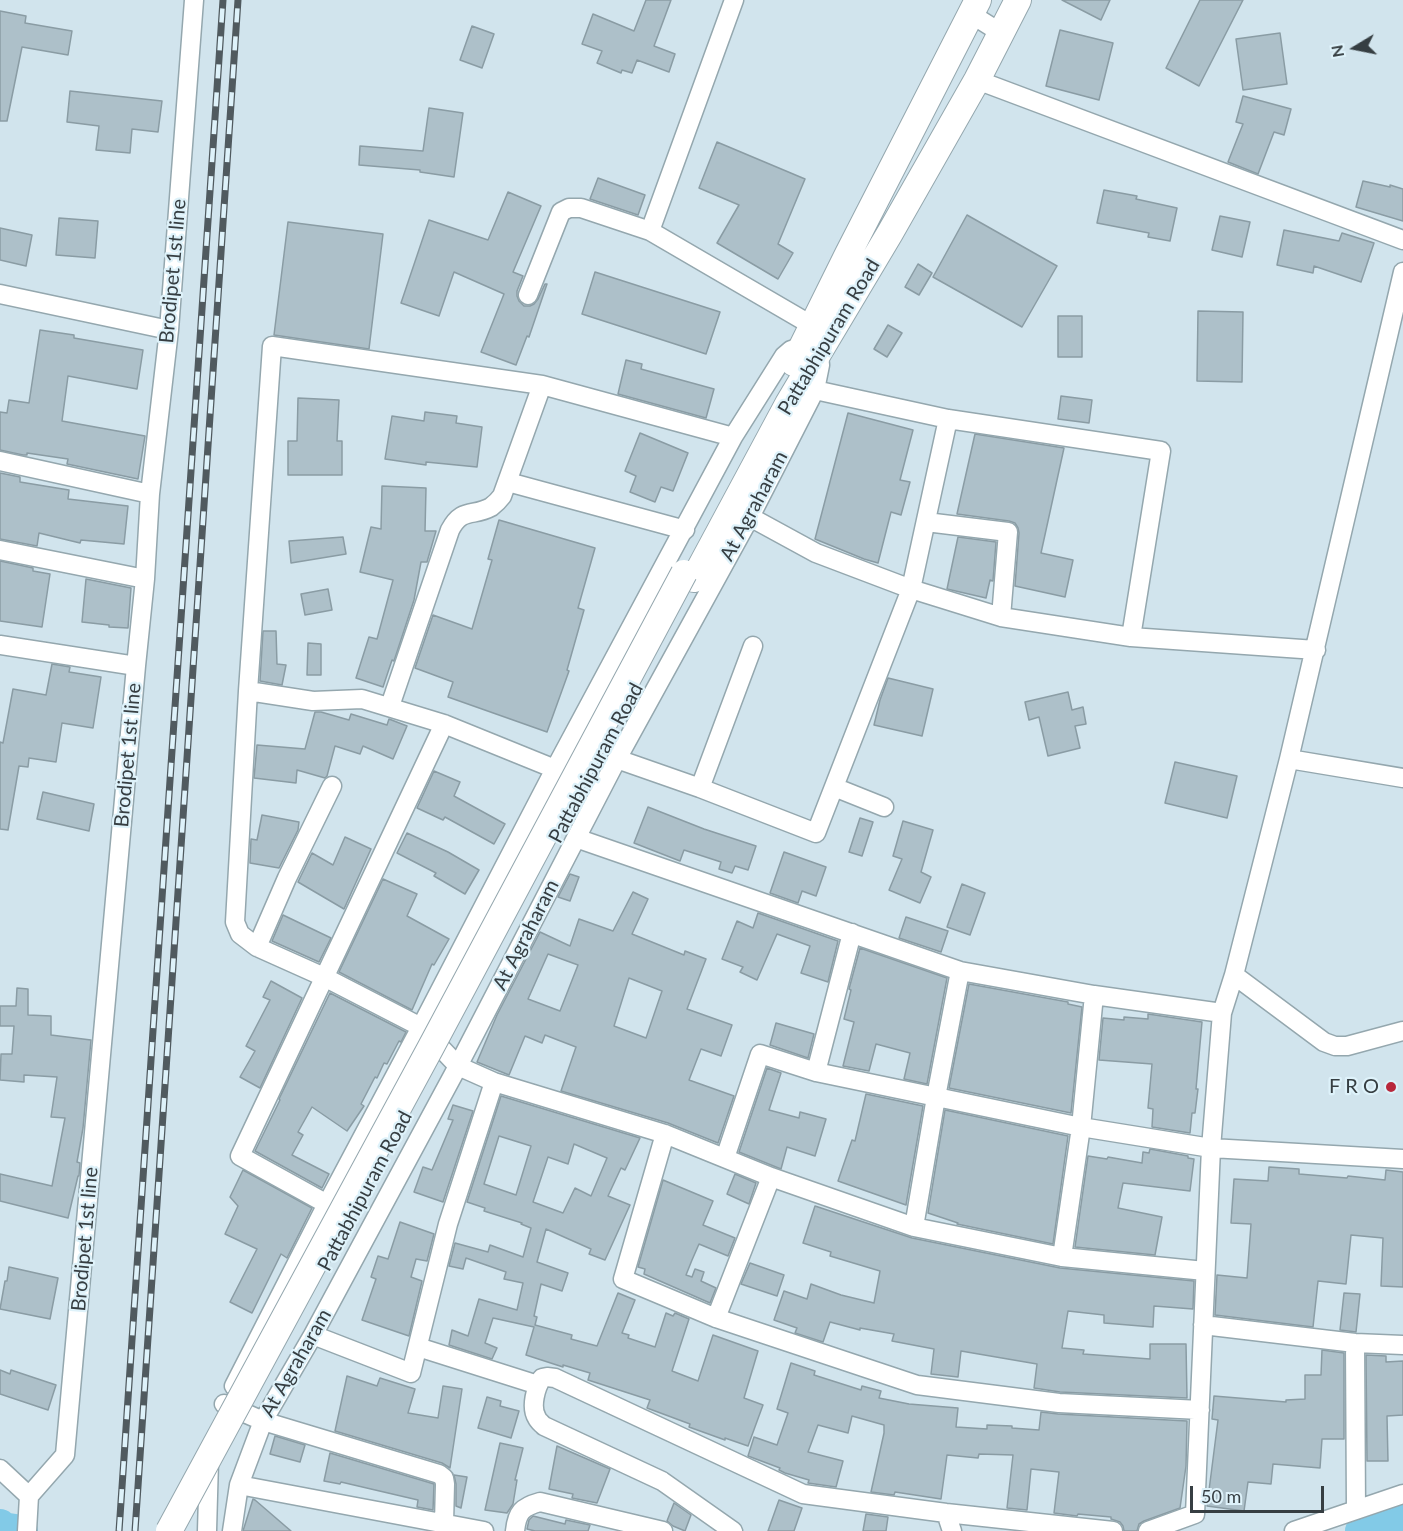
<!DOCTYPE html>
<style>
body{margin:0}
#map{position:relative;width:1403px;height:1531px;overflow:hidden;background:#d1e4ed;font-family:Lato,sans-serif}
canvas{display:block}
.north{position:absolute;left:1325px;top:18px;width:60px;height:60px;-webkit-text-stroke:4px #def2fa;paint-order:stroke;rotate:260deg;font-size:16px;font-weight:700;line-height:24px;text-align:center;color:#363e42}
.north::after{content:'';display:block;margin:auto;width:21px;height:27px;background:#363e42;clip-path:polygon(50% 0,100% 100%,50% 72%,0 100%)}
.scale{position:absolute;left:1190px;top:1486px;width:134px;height:27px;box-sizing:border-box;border:3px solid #363e42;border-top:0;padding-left:8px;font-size:18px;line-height:21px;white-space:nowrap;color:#363e42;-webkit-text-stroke:4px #def2fa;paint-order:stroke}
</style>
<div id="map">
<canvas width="1403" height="1531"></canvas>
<div class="north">N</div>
<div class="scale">50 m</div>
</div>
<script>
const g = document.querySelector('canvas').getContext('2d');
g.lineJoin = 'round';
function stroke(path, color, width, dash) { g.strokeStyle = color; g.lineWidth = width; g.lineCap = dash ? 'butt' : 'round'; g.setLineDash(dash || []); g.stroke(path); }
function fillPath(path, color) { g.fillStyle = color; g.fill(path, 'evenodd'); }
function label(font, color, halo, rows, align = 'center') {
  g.font = font + ' Lato,sans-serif'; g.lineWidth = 4.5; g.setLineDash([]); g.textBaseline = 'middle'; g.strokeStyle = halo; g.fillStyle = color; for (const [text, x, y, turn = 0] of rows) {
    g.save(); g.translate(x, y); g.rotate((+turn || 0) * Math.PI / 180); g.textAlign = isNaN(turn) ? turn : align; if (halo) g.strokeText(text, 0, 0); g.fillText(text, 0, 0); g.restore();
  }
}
stroke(new Path2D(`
 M 0,1525 L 2,1528 L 22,1531
 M 1361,1531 L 1372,1527 L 1403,1519`), '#82cae7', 32);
const building = new Path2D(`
 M 646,0 L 671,0 L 654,46 L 675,54 L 669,72 L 637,60 L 632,73 L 622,70 L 621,73 L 597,63 L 602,51 L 582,44 L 593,14 L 634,31 Z
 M 1062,0 L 1110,0 L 1101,20 Z
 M 1200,0 L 1243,0 L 1199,86 L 1166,68 Z
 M 0,11 L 26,16 L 25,23 L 72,31 L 68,55 L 22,47 L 7,121 L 0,121 Z
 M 472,26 L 494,34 L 482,68 L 460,60 Z
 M 1060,30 L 1113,43 L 1099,100 L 1046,86 Z
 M 1280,33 L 1287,84 L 1243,90 L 1236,39 Z
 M 70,91 L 162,101 L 158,132 L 132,129 L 130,153 L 96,150 L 99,126 L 67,122 Z
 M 1243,96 L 1291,109 L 1284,135 L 1274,132 L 1258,174 L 1228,162 L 1243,124 L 1236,122 Z
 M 429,108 L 463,113 L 454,177 L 420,172 L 420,170 L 359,165 L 360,146 L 423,151 Z
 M 717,142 L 805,179 L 778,244 L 793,253 L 778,279 L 717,243 L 739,205 L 699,188 Z
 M 598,178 L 645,195 L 638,215 L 590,199 Z
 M 1363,181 L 1390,187 L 1390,185 L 1403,189 L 1403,221 L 1356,207 Z
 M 1104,190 L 1137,196 L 1136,199 L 1177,208 L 1170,241 L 1148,237 L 1149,233 L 1097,223 Z
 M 508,192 L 541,206 L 513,272 L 523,276 L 517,291 L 517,296 L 519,301 L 524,306 L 530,306 L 534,304 L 538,299 L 545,284 L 547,284 L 529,337 L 527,336 L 516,365 L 481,352 L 504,294 L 454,272 L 439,316 L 401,303 L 429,220 L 488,240 Z
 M 967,215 L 1057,266 L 1022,327 L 933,277 Z
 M 1220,216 L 1250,222 L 1242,257 L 1212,250 Z
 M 59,218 L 98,221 L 95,258 L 56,255 Z
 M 288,222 L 383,234 L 369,349 L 274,335 Z
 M 0,228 L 32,235 L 26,266 L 0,260 Z
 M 1284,230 L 1339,241 L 1342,233 L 1374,243 L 1361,282 L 1314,266 L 1313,273 L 1277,265 Z
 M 918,264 L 932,273 L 919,295 L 905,287 Z
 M 595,272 L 720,312 L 706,354 L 582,314 Z
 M 1198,311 L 1243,312 L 1242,382 L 1197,381 Z
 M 1058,316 L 1082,316 L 1082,357 L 1058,357 Z
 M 888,325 L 902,333 L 887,357 L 874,349 Z
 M 40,330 L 74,335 L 74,338 L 143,350 L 137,389 L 68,376 L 62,421 L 145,436 L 138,479 L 67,464 L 68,459 L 27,453 L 27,455 L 23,455 L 0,450 L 0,412 L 7,413 L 9,400 L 29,403 Z
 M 626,360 L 642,364 L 641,369 L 714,389 L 706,418 L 618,394 Z
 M 1061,396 L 1092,400 L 1089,423 L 1058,419 Z
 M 298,398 L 339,400 L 337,441 L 342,441 L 342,475 L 288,475 L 288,441 L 297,441 Z
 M 425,412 L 457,416 L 456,423 L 482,427 L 477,467 L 426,462 L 426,465 L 385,459 L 392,416 L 424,421 Z
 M 848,413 L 913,430 L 900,480 L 910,482 L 901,515 L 891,512 L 878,563 L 864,559 L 815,539 Z
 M 640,433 L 688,453 L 673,491 L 661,487 L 655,502 L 630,492 L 636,476 L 625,471 Z
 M 975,434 L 1064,448 L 1041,553 L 1073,560 L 1065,597 L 1015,586 L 1019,533 L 1018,528 L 1015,523 L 1009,521 L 957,514 Z
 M 0,473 L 20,477 L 20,482 L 69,490 L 68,499 L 128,506 L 124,544 L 81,540 L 80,543 L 39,533 L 37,546 L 0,539 Z
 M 382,486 L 426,488 L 425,531 L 436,531 L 427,562 L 421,562 L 414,600 L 394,661 L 392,660 L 383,687 L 356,678 L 369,637 L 377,639 L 393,580 L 360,572 L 371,527 L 381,529 Z
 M 499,520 L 595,548 L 578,608 L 584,610 L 567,670 L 569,671 L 547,732 L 448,697 L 453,682 L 415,668 L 433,615 L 472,629 L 492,560 L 488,559 Z
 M 343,537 L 346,554 L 291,563 L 289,541 Z
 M 958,537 L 996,542 L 993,581 L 990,580 L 986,598 L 947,589 Z
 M 0,561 L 33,568 L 33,571 L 50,574 L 42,627 L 0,621 Z
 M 86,579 L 131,588 L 128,628 L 109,627 L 109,625 L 82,622 Z
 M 328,589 L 332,610 L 305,615 L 301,594 Z
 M 263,631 L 276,631 L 277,664 L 286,665 L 282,685 L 260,681 Z
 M 308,643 L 321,644 L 321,675 L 307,675 Z
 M 52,664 L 70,667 L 69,672 L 101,677 L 93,728 L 62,723 L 56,762 L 29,758 L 28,767 L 19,766 L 8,830 L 0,829 L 0,742 L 3,743 L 13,689 L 46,695 Z
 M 888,678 L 933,689 L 922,736 L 874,725 L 880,700 Z
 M 1068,692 L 1072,710 L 1083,707 L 1086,724 L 1075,726 L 1080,748 L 1048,756 L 1039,717 L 1029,720 L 1025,702 Z
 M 315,712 L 321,712 L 349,720 L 351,714 L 387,725 L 389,719 L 407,726 L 393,759 L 363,746 L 360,754 L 335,746 L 327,776 L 325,778 L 297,770 L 296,783 L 254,778 L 257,745 L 305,749 Z
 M 1175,762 L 1237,776 L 1227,818 L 1165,803 Z
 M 434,771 L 460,782 L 454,796 L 505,824 L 494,844 L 445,817 L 443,820 L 417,808 Z
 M 43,792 L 94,804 L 89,831 L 37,819 Z
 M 648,807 L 704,829 L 756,846 L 748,870 L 735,866 L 732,873 L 719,869 L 721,862 L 684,850 L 680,861 L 634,843 Z
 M 262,815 L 299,822 L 298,830 L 279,868 L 250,863 L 251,839 L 257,840 Z
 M 860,818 L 873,822 L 862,856 L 849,852 Z
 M 903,821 L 933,830 L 921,872 L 931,877 L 920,903 L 889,890 L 902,859 L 893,856 Z
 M 407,833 L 448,852 L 479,870 L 465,894 L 434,876 L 436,873 L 397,853 Z
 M 345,837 L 371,849 L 344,909 L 298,882 L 312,853 L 333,865 Z
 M 784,852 L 826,867 L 816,896 L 802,891 L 798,903 L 770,893 Z
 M 570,874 L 579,877 L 570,901 L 558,897 Z
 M 383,879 L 417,894 L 407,916 L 449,939 L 434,965 L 432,964 L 412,1010 L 339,972 Z
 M 962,884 L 985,893 L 970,935 L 947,927 Z
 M 633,892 L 648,899 L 632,934 L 684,955 L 685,951 L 706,959 L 687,1009 L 732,1025 L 721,1056 L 701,1049 L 689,1080 L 734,1096 L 718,1143 L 668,1123 L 561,1091 L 576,1047 L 545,1035 L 542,1043 L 525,1036 L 509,1075 L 477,1062 L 497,1015 L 540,932 L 570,946 L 579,919 L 613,931 ZM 548,954 L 578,965 L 560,1011 L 528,999 ZM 629,978 L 662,991 L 646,1038 L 614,1026 Z
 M 758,913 L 838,941 L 828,982 L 801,973 L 810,946 L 777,934 L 757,980 L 740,972 L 743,967 L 722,959 L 737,921 L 753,928 Z
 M 283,915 L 331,938 L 319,962 L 272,941 Z
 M 906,917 L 948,931 L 941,952 L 899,938 Z
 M 860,948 L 947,978 L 927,1084 L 904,1079 L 910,1053 L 876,1044 L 869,1071 L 843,1066 L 854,1022 L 844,1019 L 851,990 L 849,989 Z
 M 271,981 L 302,998 L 260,1088 L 240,1077 L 255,1051 L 246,1046 L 270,1000 L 263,997 Z
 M 969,984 L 1068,1002 L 1068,1004 L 1082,1007 L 1071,1113 L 949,1088 Z
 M 17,988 L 28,989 L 28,1015 L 51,1016 L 51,1035 L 91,1040 L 83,1128 L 77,1162 L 80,1163 L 79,1176 L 78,1176 L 68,1218 L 0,1201 L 0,1174 L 52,1186 L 65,1118 L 51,1117 L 57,1077 L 24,1075 L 24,1082 L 0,1080 L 1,1054 L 12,1054 L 14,1026 L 0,1026 L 0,1006 L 16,1006 Z
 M 330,993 L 406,1032 L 401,1042 L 399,1041 L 387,1064 L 384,1063 L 377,1078 L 375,1077 L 361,1104 L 364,1106 L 347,1131 L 312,1107 L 298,1132 L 303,1135 L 292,1155 L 329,1174 L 322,1188 L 255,1151 L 280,1100 L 279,1099 Z
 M 1148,1014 L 1202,1022 L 1196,1089 L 1198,1089 L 1195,1113 L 1192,1113 L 1190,1133 L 1152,1127 L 1153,1109 L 1148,1108 L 1152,1064 L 1099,1060 L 1103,1018 L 1124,1020 L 1124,1017 L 1148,1019 Z
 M 776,1023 L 814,1034 L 808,1058 L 770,1045 Z
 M 767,1068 L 781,1073 L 769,1110 L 799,1118 L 800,1112 L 826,1119 L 815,1156 L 787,1147 L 781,1169 L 739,1152 Z
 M 866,1094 L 923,1106 L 906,1205 L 838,1181 L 852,1140 L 855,1141 Z
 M 501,1096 L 640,1138 L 625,1170 L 621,1168 L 608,1196 L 630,1205 L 605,1260 L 589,1254 L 591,1249 L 546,1229 L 537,1262 L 568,1273 L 562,1291 L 541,1284 L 534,1316 L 537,1317 L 535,1325 L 572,1335 L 571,1339 L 597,1346 L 618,1293 L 635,1300 L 622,1333 L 629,1335 L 628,1338 L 655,1347 L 666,1313 L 673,1316 L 675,1313 L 689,1319 L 672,1371 L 698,1381 L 713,1335 L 758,1351 L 744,1398 L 763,1405 L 748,1446 L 725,1438 L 725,1440 L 689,1427 L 690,1424 L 647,1408 L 650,1400 L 588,1380 L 590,1373 L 563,1365 L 563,1367 L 526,1355 L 534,1327 L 493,1318 L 485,1343 L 497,1348 L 492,1359 L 449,1345 L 452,1330 L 468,1336 L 479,1299 L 517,1310 L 523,1283 L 504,1279 L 506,1272 L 466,1258 L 463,1269 L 449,1266 L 455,1243 L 488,1252 L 490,1245 L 523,1257 L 531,1228 L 521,1224 L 522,1223 L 484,1211 L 485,1208 L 467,1202 ZM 499,1136 L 531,1146 L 516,1195 L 484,1184 ZM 574,1144 L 607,1158 L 591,1196 L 575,1188 L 563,1213 L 533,1202 L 548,1157 L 568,1164 Z
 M 453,1105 L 473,1111 L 443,1202 L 414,1192 L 423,1167 L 432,1170 L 453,1120 L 448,1119 Z
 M 945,1110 L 1068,1136 L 1053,1244 L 957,1224 L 958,1223 L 928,1213 Z
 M 1150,1149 L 1188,1156 L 1188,1158 L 1194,1159 L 1190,1191 L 1123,1183 L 1118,1208 L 1162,1217 L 1155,1255 L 1075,1247 L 1088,1156 L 1107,1159 L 1108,1157 L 1142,1163 L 1143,1152 L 1149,1153 Z
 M 1269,1167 L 1299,1169 L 1299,1174 L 1347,1178 L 1348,1176 L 1385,1180 L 1386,1170 L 1403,1172 L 1403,1287 L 1381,1286 L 1383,1238 L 1351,1235 L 1346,1284 L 1318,1281 L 1313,1327 L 1215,1315 L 1217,1275 L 1247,1278 L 1251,1224 L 1231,1223 L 1234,1179 L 1268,1181 Z
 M 243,1170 L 312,1208 L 287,1258 L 281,1254 L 252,1313 L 230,1302 L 257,1249 L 225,1234 L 238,1206 L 230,1197 Z
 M 735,1174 L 756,1183 L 749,1204 L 727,1194 Z
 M 663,1180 L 713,1201 L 703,1225 L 735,1238 L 728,1256 L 699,1244 L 692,1260 L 686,1275 L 692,1277 L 695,1269 L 704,1272 L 701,1281 L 716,1288 L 710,1303 L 644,1274 L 645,1269 L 638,1267 Z
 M 815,1206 L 912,1238 L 1060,1268 L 1194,1281 L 1193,1309 L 1154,1306 L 1153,1327 L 1104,1323 L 1104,1315 L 1068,1311 L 1062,1348 L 1084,1350 L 1083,1354 L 1150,1359 L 1150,1344 L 1186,1344 L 1187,1398 L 1060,1392 L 1034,1388 L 1037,1364 L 961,1351 L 958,1377 L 931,1374 L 934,1349 L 892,1341 L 894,1334 L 860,1328 L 860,1330 L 830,1322 L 823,1342 L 795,1333 L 797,1328 L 774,1320 L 784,1291 L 807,1299 L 811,1284 L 841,1295 L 874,1303 L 880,1271 L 830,1256 L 831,1252 L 803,1243 Z
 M 400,1222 L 434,1234 L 427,1261 L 416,1259 L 411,1277 L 422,1281 L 409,1336 L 362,1320 L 376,1279 L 371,1277 L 378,1256 L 388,1259 Z
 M 750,1263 L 784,1275 L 777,1296 L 741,1284 Z
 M 9,1267 L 58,1278 L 50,1319 L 0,1309 L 5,1281 L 7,1281 Z
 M 1344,1293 L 1360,1294 L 1356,1332 L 1340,1330 Z
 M 1322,1350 L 1344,1353 L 1344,1439 L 1322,1439 L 1320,1468 L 1273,1464 L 1271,1484 L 1248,1482 L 1244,1511 L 1207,1506 L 1218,1420 L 1212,1419 L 1214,1396 L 1286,1402 L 1286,1400 L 1305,1399 L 1305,1375 L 1321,1375 Z
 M 1366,1355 L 1386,1356 L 1386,1362 L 1403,1361 L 1403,1415 L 1387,1416 L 1388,1461 L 1367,1461 Z
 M 791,1363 L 815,1371 L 814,1375 L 861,1390 L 862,1386 L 881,1391 L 879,1398 L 909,1404 L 958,1408 L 956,1427 L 987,1429 L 987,1425 L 1012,1426 L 1012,1428 L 1039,1430 L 1041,1412 L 1058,1414 L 1187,1421 L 1186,1466 L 1180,1508 L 1144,1521 L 1139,1524 L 1137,1531 L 1124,1531 L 1123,1526 L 1120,1522 L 1111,1519 L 1111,1517 L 1078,1514 L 1077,1516 L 1054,1513 L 1059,1472 L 1031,1469 L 1027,1510 L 1007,1508 L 1013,1455 L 979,1454 L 978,1458 L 947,1455 L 941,1499 L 895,1492 L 894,1495 L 871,1492 L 884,1433 L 884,1425 L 852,1416 L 848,1433 L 818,1425 L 808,1452 L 843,1461 L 836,1487 L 808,1483 L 809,1480 L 785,1473 L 779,1470 L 780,1468 L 748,1456 L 754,1437 L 777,1445 L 788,1413 L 777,1409 Z
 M 0,1370 L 10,1374 L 11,1370 L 56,1385 L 48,1410 L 0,1394 Z
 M 347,1376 L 377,1386 L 380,1378 L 415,1389 L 408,1413 L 438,1418 L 443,1386 L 462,1389 L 450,1468 L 442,1463 L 335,1431 Z
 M 487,1397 L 501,1401 L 500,1406 L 519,1411 L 511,1438 L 478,1428 Z
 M 275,1436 L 305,1445 L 300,1462 L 270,1454 Z
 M 500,1443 L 523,1448 L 515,1480 L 517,1480 L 513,1504 L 507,1513 L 485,1510 Z
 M 557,1446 L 610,1469 L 597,1503 L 572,1498 L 573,1494 L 549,1489 Z
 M 330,1453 L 434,1484 L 433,1510 L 417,1507 L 418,1500 L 341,1482 L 340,1484 L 324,1481 Z
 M 454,1475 L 467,1477 L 461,1508 L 456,1506 L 456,1484 Z
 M 253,1499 L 255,1500 L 291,1531 L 243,1531 Z
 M 779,1500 L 802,1508 L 794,1531 L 768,1531 Z
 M 674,1503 L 691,1515 L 685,1531 L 673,1526 L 667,1521 Z
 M 866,1514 L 888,1517 L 886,1531 L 863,1531 Z
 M 533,1516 L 565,1524 L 566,1520 L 590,1525 L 588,1531 L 535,1531 L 527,1529 L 529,1520 Z`);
fillPath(building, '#adc0c9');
stroke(building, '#8a9ca4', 1.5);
const street = new Path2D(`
 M 971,14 L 1001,33
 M 977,80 L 1403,240
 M 650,231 L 734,0
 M 0,294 L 169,330
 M 528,295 L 561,212 L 569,208 L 581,208 L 650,231 L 813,326
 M 815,390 L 948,419 L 1161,451 L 1131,637
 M 0,461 L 150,494
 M 508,482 L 685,530
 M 750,517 L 816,553 L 911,589 L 1001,617 L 1131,637 L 1316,650
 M 926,522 L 1008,532 L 1001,617
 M 0,550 L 145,579
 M 0,645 L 136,666
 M 248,691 L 313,701 L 362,699 L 444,724 L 555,769
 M 390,706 L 450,530 C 462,507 473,517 491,507 C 495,504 499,500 502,496 L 542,385
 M 617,759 L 700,788 L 816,833 L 911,589 L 948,419
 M 1289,759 L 1403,778
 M 332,786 L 287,878 L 257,947 L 324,977 L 421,1027 L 458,1066 L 494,1082 L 665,1134 L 771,1177 L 914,1227 L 1062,1257 L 1205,1271
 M 834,787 L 884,807
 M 700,788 L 753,646
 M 576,838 L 960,971 L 1094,995 L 1222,1013
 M 257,947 L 240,934 L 235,922 L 248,691 L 272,346 L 542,385 L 733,437
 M 1234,975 L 1324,1042 L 1335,1046 L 1347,1046 L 1403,1031
 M 816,1072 L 852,933
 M 665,1134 L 623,1279 L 716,1318 L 917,1385 L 1059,1403 L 1200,1410
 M 725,1158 L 760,1054 L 816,1072 L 1081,1127 L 1211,1148 L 1403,1159
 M 327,1204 L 240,1156 L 444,724
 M 914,1227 L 936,1097 L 960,971
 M 1062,1257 L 1081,1127 L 1094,995
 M 716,1318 L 771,1177
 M 1203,1325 L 1355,1343 L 1403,1345
 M 313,1335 L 411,1373 L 448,1224 L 494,1082
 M 1355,1343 L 1356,1510
 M 418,1347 L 538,1385
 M 234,1386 L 327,1204 L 421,1027 L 555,769 L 733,437 L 784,356 L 791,350 L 801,347
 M 224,1404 L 263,1421 L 439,1474 L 444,1478 L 445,1484 L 444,1523
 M 0,1469 L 29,1496 L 27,1531
 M 239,1485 L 484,1531
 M 29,1496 L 65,1455 L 136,666 L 145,579 L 150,494 L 169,330 L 194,0
 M 946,1513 L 952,1531
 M 207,1531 L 209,1461
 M 232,1531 L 239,1485 L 263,1421 L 313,1335 L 458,1066 L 617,759 L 750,517 L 815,390 L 820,365 L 819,356
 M 515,1531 C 517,1512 522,1507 540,1502 L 663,1531
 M 733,1531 L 662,1481 L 544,1426 C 541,1423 538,1421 537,1418 C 530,1407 536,1387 542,1378 L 547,1377 L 555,1378 L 803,1494 L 946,1513 L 1113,1531
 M 1148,1531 L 1195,1514 L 1211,1148 L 1222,1013 L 1234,975 L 1289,759 L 1403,272
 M 1294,1531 L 1403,1494`);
const secondary = new Path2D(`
 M 794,363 L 848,254 L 978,0
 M 694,579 L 788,404 L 890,233 L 977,80 L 1018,0`);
stroke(street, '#94a7ae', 21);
stroke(secondary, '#94a7ae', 28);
stroke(street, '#fff', 18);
stroke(secondary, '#fff', 26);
const rail = new Path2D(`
 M 119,1531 L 223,0
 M 135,1531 L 238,0`);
stroke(rail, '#505a5f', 7);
stroke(rail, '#def2fa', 4.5, [14]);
const secondaryBridge = new Path2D(`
 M 169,1531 L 431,1047 L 684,573`);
stroke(secondaryBridge, '#94a7ae', 28, []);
stroke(secondaryBridge, '#fff', 26);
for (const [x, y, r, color] of [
 [1391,1087,6,"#b8273b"]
]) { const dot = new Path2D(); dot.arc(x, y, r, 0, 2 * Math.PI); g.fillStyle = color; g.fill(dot); stroke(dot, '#def2fa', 2); }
label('20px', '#363e42', '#def2fa', [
 ["Brodipet 1st line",173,271,-85],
 ["Pattabhipuram Road",829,337,-59],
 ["At Agraharam",754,506,-62],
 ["Brodipet 1st line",128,755,-85],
 ["Pattabhipuram Road",596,763,-62],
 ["At Agraharam",526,935,-63],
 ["Pattabhipuram Road",365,1191,-62],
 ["Brodipet 1st line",85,1239,-85],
 ["At Agraharam",296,1363,-60]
]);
label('20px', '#363e42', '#def2fa', [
 ["F R O",1379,1087]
], 'right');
</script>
